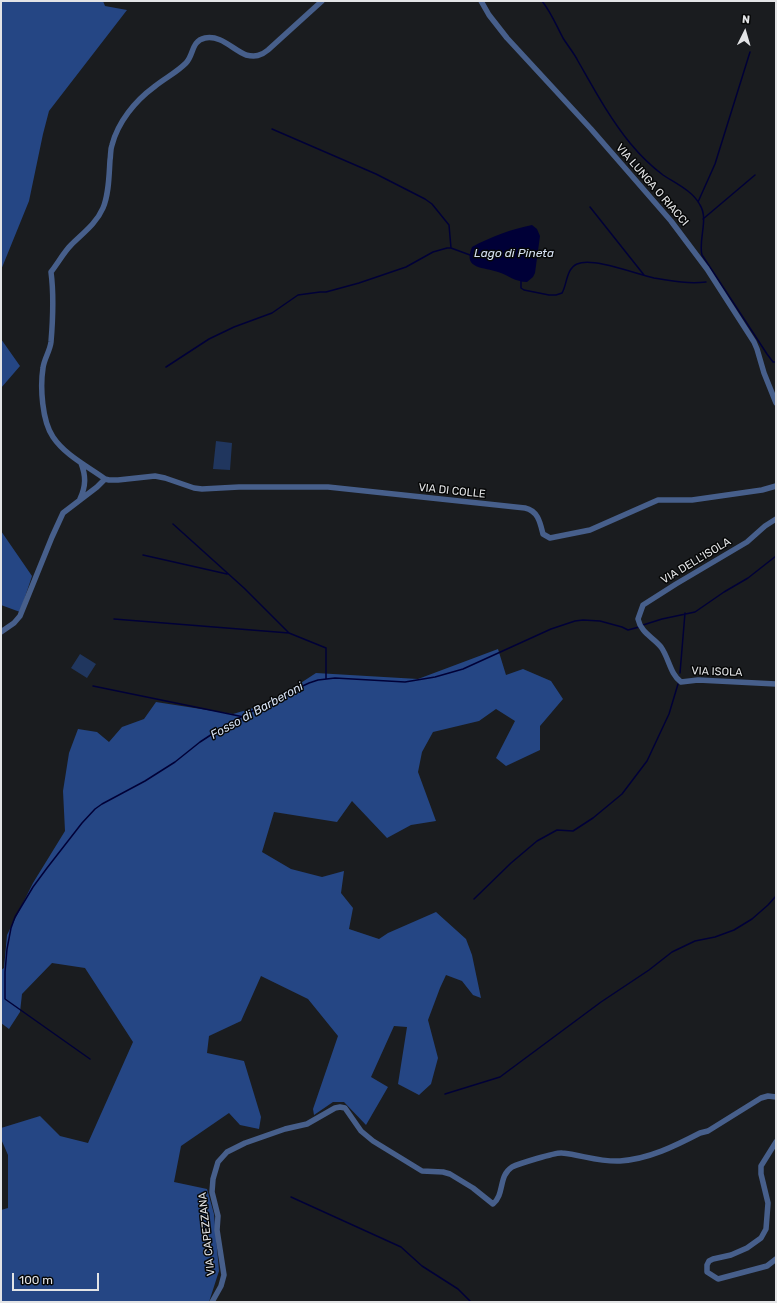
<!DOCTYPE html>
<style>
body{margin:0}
#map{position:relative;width:777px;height:1303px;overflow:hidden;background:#1a1c1f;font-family:Rubik,sans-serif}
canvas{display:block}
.frame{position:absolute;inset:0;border:2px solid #e3e4e6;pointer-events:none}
.north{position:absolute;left:725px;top:12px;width:40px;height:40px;-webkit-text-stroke:3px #060707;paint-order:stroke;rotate:5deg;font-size:11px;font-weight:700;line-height:16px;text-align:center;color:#e3e4e6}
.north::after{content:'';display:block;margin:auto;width:14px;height:18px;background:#e3e4e6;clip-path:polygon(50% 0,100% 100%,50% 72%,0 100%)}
.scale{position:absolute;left:12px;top:1273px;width:87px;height:18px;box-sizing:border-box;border:2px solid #e3e4e6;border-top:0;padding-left:5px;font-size:12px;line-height:14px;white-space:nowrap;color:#e3e4e6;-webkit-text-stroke:3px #060707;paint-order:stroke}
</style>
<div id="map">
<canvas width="777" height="1303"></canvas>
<div class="frame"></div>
<div class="north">N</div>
<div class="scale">100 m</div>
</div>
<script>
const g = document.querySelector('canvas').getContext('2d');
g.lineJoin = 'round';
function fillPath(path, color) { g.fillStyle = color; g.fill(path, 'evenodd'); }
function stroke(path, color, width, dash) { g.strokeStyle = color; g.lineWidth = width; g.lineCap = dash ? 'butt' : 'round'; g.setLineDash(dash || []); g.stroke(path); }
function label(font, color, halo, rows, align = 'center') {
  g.font = font + ' Rubik,sans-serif'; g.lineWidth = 3; g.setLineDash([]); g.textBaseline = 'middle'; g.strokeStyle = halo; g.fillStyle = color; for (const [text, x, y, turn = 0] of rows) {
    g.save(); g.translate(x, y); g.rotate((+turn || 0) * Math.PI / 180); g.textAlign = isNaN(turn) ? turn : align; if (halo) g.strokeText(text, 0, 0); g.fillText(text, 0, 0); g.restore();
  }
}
fillPath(new Path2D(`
 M 216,441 L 232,443 L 230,470 L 213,469 Z
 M 80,654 L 96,664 L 87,678 L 71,668 Z`), '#20365e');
fillPath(new Path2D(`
 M 1,1 L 103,1 L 105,6 L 127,10 L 49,111 L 43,134 L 29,201 L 1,270 Z
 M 1,339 L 20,366 L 1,388 Z
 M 1,531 L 32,576 L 20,612 L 1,605 Z
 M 498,649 L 506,675 L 523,669 L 551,681 L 563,699 L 540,726 L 540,750 L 506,766 L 496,758 L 515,721 L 496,709 L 479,721 L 433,732 L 422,752 L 418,772 L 436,821 L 411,825 L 387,838 L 352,801 L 337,822 L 274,812 L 262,852 L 291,869 L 322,877 L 344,871 L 341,893 L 353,908 L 349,929 L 379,939 L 388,933 L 436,912 L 466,939 L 472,955 L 481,998 L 473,995 L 462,981 L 446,975 L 440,988 L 428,1020 L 438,1058 L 431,1084 L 419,1095 L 398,1084 L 407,1027 L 394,1026 L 371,1077 L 388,1087 L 366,1125 L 344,1102 L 333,1102 L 314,1115 L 313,1109 L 338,1036 L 308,999 L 261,976 L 241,1021 L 209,1036 L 207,1053 L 244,1061 L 261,1117 L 259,1129 L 240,1125 L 229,1113 L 181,1146 L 174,1182 L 207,1189 L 214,1214 L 219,1271 L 209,1302 L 1,1302 L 1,1210 L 8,1208 L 8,1155 L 1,1139 L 1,1128 L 40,1116 L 60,1136 L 88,1143 L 133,1042 L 85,968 L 52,963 L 22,994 L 20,1012 L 9,1029 L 1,1023 L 1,970 L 4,968 L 7,935 L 33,883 L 65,831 L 63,791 L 69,753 L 78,729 L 97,732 L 109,742 L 122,727 L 144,719 L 156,702 L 233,714 L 270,703 L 316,673 L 418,679 Z`), '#254684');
fillPath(new Path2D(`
 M 532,225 L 537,229 L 540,236 L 535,273 L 533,277 L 527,282 C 515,282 508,275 498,272 C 485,267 462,270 472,247 C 490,237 512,229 532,225 Z`), '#000037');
stroke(new Path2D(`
 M 542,1 C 551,12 556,25 563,38 C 568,46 574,53 578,61 C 594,89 609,117 630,143 C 639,154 651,166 663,175 C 675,183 693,191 700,205 C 709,219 698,240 702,255 L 767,354 L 773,362 L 776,362
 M 272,129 L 376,174 L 425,199 L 432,204 L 449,225 L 451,248
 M 698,202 L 715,164 L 750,52
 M 590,207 L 644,275
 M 703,219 L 755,175
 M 521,280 L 521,288 L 524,290 L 549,295 L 556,295 L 562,293 C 567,285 566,269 577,264 C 593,257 636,274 654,278 C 672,281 688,284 706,282
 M 166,367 L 209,339 L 234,327 L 272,313 L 298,295 L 320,292 L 326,292 L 359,283 L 406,267 L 433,252 L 447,248 L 451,248 L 470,255
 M 173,524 L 244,588 L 289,633
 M 143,555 L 227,574
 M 114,619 L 289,633 L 326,648 L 326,679
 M 643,625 L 662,619 L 695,612 L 724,592 L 748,578 L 776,556
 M 680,673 L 685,613
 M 93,686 L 244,717
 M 474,899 L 511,863 L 537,841 L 557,830 L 573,831 L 593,818 L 622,794 L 647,761 L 669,714 L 678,684
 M 90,1059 L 5,999 L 5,972 L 7,949 L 11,928 L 15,917 L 33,887 L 47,868 L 82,823 L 95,809 L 102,804 L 145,781 L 175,762 L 200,742 L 226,725 L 277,698 L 309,683 L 318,680 L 335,678 L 405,682 L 435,677 L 463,669 L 551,629 L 575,621 L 583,620 L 600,621 L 622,627 L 628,630 L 639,627
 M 445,1094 L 500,1077 L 601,1002 L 649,970 L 672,952 L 695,941 L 715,937 L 734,930 L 752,919 L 768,905 L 776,896
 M 291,1197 L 401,1247 L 422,1266 L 458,1289 L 471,1302`), '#000037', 1.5);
stroke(new Path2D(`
 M 481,1 L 489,15 L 507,38 L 591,129 L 671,221 L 707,269 L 754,342 L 757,349 L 764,373 L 776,403
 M 105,479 L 109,480 L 118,480 L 155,476 L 165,478 L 194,488 L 202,489 L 239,487 L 328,487 L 525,508 C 538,511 540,522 543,534 L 550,538 L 590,530 L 658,500 L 692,500 L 762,490 L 776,486
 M 80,499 C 86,486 86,476 81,463
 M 776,519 L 765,526 L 747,542 L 676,584 L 643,605 L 638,619 C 641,633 653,637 661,647 C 669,658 670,674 681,682 L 698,680 L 776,684
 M 1,632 L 14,623 L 20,616 L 52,537 L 63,513 L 97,487 L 105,479 C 87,466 65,455 53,437 C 42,421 40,387 43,368 C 44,359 50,351 51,342 C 53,318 54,295 51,272 C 58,263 64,252 71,245 C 83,233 96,224 103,208 C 109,194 109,175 110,160 C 111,155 110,150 112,145 C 118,122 135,101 154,87 C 165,78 176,73 186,63 C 194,55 191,41 205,38 C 221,35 232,49 246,55 C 255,57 261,56 268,50 L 322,1
 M 776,1142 L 761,1166 L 761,1174 L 768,1203 L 766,1229 L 761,1238 L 747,1248 L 731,1255 L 713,1259 L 709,1261 L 707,1265 L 707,1272 L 718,1279 L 767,1266 L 776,1259
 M 212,1302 L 221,1286 L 224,1275 L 217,1230 L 218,1216 L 212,1192 L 213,1179 L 218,1162 L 227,1152 L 245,1143 L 285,1129 L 307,1124 L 335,1108 L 340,1107 L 345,1108 L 361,1131 L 373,1141 L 422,1171 L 443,1172 L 450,1174 L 473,1188 L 493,1204 C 505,1194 498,1176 512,1167 C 518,1164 556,1152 562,1153 C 582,1155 599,1162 620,1161 C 649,1159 675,1146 700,1133 L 708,1131 L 761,1098 L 768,1096 L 776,1097`), '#475f8b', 5.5);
label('11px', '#e3e4e6', '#060707', [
 ["VIA LUNGA O RIACCI",652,185,49],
 ["VIA DI COLLE",452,491,6],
 ["VIA DELL'ISOLA",696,561,-31],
 ["VIA ISOLA",717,672,2],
 ["VIA CAPEZZANA",207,1234,-96]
]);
label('italic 12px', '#d5e0f2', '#060707', [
 ["Lago di Pineta",514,254],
 ["Fosso di Barberoni",257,711,-29]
]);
</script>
